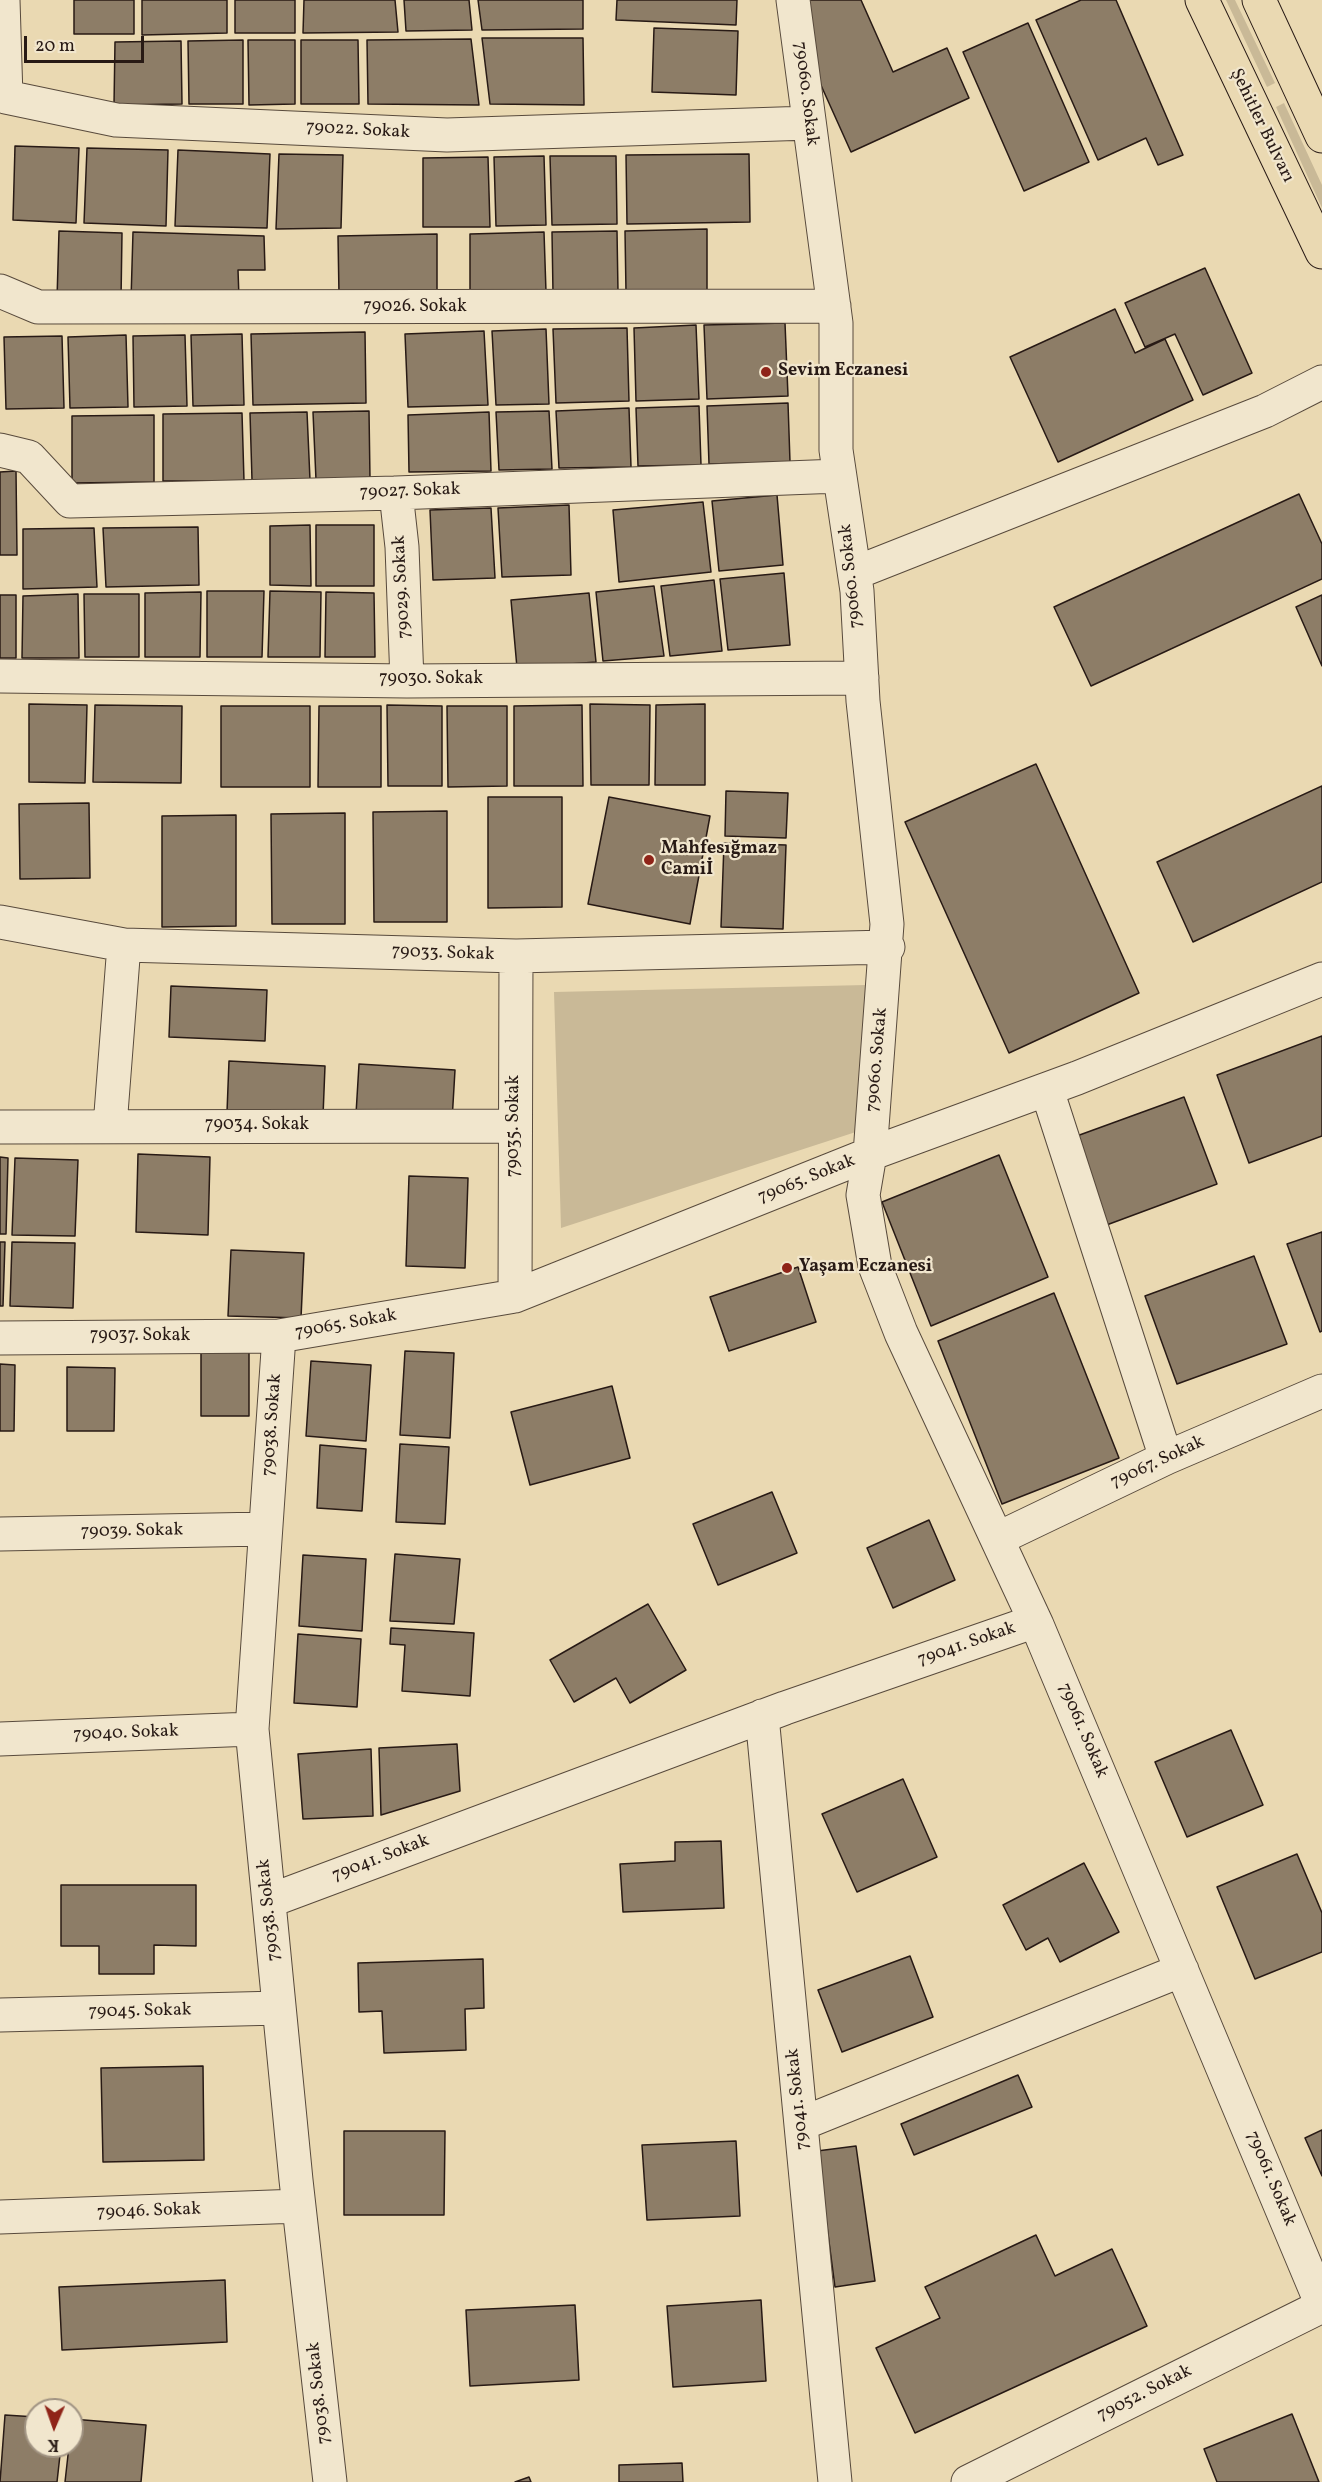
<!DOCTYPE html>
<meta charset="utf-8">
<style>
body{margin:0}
#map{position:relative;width:1322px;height:2482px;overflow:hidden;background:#ead9b2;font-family:Vollkorn,serif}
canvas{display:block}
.north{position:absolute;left:24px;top:2398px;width:60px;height:60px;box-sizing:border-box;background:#f1e6cd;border:2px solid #a19483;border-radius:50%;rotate:182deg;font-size:16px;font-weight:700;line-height:24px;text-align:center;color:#281a15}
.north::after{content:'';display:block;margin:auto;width:21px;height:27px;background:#8f2418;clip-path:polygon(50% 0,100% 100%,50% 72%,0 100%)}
.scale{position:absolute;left:24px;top:36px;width:120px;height:27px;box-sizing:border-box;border:3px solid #281a15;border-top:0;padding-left:8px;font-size:18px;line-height:21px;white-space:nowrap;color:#281a15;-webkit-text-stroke:4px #f1e6cd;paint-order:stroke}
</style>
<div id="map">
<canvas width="1322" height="2482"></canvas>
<div class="north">K</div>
<div class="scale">20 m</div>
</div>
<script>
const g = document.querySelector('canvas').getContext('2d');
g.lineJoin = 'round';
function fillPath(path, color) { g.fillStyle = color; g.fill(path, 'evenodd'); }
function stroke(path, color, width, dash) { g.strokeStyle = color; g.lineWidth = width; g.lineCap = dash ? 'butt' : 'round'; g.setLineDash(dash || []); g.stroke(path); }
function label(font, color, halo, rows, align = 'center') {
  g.font = font + ' Vollkorn,serif'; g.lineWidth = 4.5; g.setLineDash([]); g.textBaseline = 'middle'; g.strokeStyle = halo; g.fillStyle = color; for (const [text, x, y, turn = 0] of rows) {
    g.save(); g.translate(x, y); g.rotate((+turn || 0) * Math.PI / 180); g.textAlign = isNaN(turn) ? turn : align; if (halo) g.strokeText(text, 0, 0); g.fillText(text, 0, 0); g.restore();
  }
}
fillPath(new Path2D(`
 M 1226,0 L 1235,0 L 1275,83 L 1267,87 Z
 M 1284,103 L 1322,185 L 1322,208 L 1276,107 Z
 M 866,985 L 865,1129 L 561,1228 L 554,992 Z`), '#c9b997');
const building = new Path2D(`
 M 74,0 L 134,0 L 134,34 L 74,34 Z
 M 142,0 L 227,0 L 227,33 L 142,35 Z
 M 235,0 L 295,0 L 295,33 L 235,33 Z
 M 304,0 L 395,0 L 398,32 L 303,33 Z
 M 404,0 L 469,0 L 472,30 L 406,31 Z
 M 478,0 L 583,0 L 583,29 L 482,30 Z
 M 617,0 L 737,0 L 736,25 L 616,20 Z
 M 790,0 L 861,0 L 893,72 L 947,48 L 969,98 L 851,152 L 784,3 Z
 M 1081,0 L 1116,0 L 1183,155 L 1158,165 L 1146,138 L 1098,160 L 1036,20 Z
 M 1028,23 L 1089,162 L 1024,191 L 963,52 Z
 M 654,28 L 738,31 L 736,95 L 652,92 Z
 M 482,38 L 583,38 L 584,105 L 490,104 Z
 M 471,39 L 479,105 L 368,104 L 367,40 Z
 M 243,40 L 243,104 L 189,104 L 188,41 Z
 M 248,40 L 295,40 L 295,104 L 249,105 Z
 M 301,40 L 358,40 L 359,104 L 301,104 Z
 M 181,41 L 182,104 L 114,105 L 115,42 Z
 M 15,146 L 79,148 L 76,223 L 13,220 Z
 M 87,148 L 168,150 L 166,226 L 84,223 Z
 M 178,150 L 270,154 L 267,228 L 175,226 Z
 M 279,154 L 343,155 L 341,228 L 276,229 Z
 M 749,154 L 750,222 L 627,224 L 626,155 Z
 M 544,156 L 546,225 L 496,226 L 494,157 Z
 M 550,156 L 616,156 L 617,224 L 552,225 Z
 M 488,157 L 490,227 L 423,227 L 423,158 Z
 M 707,229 L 707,291 L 626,292 L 625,231 Z
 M 59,231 L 122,233 L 121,300 L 57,299 Z
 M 617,231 L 618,292 L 553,293 L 552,232 Z
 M 133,232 L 264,236 L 265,270 L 238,270 L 239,298 L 131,300 Z
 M 544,232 L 546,292 L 470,294 L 470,234 Z
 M 437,234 L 437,294 L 339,295 L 338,236 Z
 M 1205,268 L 1252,373 L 1203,395 L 1175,334 L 1145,347 L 1125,303 Z
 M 1115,309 L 1135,353 L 1165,339 L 1193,400 L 1058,462 L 1010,357 Z
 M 785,323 L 788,396 L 707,399 L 704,325 Z
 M 696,325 L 699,399 L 636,401 L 634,328 Z
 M 627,328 L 629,401 L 556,403 L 553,329 Z
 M 546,329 L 549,404 L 496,405 L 492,331 Z
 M 484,331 L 488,405 L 408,407 L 405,334 Z
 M 365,332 L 366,403 L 253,405 L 251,334 Z
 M 242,334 L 244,405 L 193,406 L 191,335 Z
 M 126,335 L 128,407 L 70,408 L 68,337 Z
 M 185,335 L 187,406 L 134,407 L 133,336 Z
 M 62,336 L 64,408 L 6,409 L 4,337 Z
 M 788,403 L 790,462 L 709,464 L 707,406 Z
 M 699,406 L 701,465 L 638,466 L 636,408 Z
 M 629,408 L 631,467 L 559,468 L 556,411 Z
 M 369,411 L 370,479 L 316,480 L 313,412 Z
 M 549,411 L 552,469 L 499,470 L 496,412 Z
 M 307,412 L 310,480 L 252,480 L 250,413 Z
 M 489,412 L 491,471 L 409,472 L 408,415 Z
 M 242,413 L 244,481 L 163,481 L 163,414 Z
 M 154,415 L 154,482 L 72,483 L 72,416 Z
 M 16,471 L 17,555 L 0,555 L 0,472 Z
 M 1299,494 L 1322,544 L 1322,579 L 1091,686 L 1054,607 Z
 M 777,495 L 783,565 L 719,571 L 712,501 Z
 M 703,502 L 711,572 L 619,582 L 613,510 Z
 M 569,505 L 571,575 L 502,577 L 498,508 Z
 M 491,508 L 495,578 L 433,580 L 430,510 Z
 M 310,525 L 311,586 L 270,585 L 270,526 Z
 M 316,525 L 374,525 L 374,586 L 316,586 Z
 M 198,527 L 199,585 L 106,587 L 103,528 Z
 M 94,528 L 97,587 L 23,589 L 23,529 Z
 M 784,573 L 790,645 L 728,650 L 720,579 Z
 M 714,580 L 722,651 L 670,656 L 661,586 Z
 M 654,586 L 664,656 L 603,661 L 596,592 Z
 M 207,591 L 264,591 L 262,657 L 207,657 Z
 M 270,591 L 321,592 L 320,657 L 268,657 Z
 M 201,592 L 200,657 L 145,657 L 145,593 Z
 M 326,592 L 374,593 L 375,657 L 325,657 Z
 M 589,593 L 596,662 L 517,668 L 511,600 Z
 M 78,594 L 79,658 L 22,658 L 23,596 Z
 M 84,594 L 139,594 L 139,657 L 85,657 Z
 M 0,595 L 16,595 L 16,658 L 0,658 Z
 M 1322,595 L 1322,666 L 1296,607 Z
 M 29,704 L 87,705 L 85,783 L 29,782 Z
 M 590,704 L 650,705 L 649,785 L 591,785 Z
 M 705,704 L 705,785 L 655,785 L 656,705 Z
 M 95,705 L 182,706 L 181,783 L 93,782 Z
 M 387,705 L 442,706 L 442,786 L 388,786 Z
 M 582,705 L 583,786 L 514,786 L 514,706 Z
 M 221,706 L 310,706 L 310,787 L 221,787 Z
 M 319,706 L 381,706 L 381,787 L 318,787 Z
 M 447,706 L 507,706 L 507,786 L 448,787 Z
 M 1036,764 L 1139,993 L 1009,1053 L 905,822 Z
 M 1322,786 L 1322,882 L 1193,942 L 1157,862 Z
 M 726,791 L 788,793 L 786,838 L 725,836 Z
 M 488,797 L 562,797 L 562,907 L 488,908 Z
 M 609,797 L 710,816 L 690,924 L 588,904 Z
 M 89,803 L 90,878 L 20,879 L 19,804 Z
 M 447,811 L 447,922 L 374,922 L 373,812 Z
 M 345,813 L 345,924 L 272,924 L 271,814 Z
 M 236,815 L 236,926 L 162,927 L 162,816 Z
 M 724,843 L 786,845 L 783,929 L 721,927 Z
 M 171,986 L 267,990 L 265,1041 L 169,1037 Z
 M 1322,1036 L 1322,1136 L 1249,1163 L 1217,1075 Z
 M 229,1061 L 325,1066 L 323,1116 L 227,1112 Z
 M 359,1064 L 455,1070 L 452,1121 L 356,1114 Z
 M 1184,1097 L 1217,1184 L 1085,1233 L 1052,1145 Z
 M 138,1154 L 210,1157 L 208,1235 L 136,1232 Z
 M 999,1155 L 1048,1277 L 931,1326 L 882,1202 Z
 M 0,1157 L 8,1158 L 6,1234 L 0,1234 Z
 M 15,1158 L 78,1160 L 75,1236 L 12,1235 Z
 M 409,1176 L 468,1178 L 465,1268 L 406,1266 Z
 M 1322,1232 L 1322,1331 L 1320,1332 L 1287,1244 Z
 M 0,1242 L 5,1242 L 3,1306 L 0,1306 Z
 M 12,1242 L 75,1243 L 73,1308 L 10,1306 Z
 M 231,1250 L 304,1253 L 301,1318 L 228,1316 Z
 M 1254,1256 L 1287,1344 L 1177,1384 L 1145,1296 Z
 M 798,1267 L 816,1322 L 729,1351 L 710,1297 Z
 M 1054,1293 L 1119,1458 L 1002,1504 L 938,1341 Z
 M 405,1351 L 454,1353 L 450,1438 L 400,1435 Z
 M 201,1352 L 249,1352 L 249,1416 L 201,1416 Z
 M 311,1361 L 371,1365 L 366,1441 L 306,1436 Z
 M 0,1364 L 15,1365 L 14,1431 L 0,1431 Z
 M 67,1367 L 115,1368 L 114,1431 L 67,1431 Z
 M 612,1386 L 630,1458 L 530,1485 L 511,1412 Z
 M 400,1444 L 449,1447 L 445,1524 L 396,1522 Z
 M 320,1445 L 366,1449 L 362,1511 L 317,1508 Z
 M 772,1492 L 797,1553 L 718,1585 L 693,1524 Z
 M 929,1520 L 955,1580 L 893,1608 L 867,1548 Z
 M 395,1554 L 460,1559 L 454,1624 L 390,1621 Z
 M 303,1555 L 366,1559 L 362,1631 L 299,1626 Z
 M 648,1604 L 686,1670 L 630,1703 L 616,1678 L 574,1702 L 550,1660 Z
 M 391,1628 L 474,1633 L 470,1696 L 402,1691 L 405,1645 L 390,1644 Z
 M 298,1634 L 361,1639 L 357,1707 L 294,1703 Z
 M 1231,1730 L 1263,1805 L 1187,1837 L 1155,1762 Z
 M 457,1744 L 460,1791 L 381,1815 L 379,1748 Z
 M 371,1749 L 373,1816 L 303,1819 L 298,1754 Z
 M 903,1779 L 937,1857 L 857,1892 L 822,1814 Z
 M 721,1841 L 724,1908 L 623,1912 L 620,1864 L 675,1861 L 675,1842 Z
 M 1297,1854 L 1322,1913 L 1322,1952 L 1255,1979 L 1217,1887 Z
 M 1084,1863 L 1119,1932 L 1060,1962 L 1048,1938 L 1026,1950 L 1003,1905 Z
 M 61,1885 L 196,1885 L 196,1946 L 154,1945 L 154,1974 L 99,1974 L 99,1946 L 61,1946 Z
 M 910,1956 L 933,2017 L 842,2052 L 818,1990 Z
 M 483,1959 L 484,2008 L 465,2009 L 466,2050 L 384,2053 L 382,2011 L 359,2012 L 358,1963 Z
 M 203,2066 L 204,2160 L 103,2162 L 101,2068 Z
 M 1018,2075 L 1032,2107 L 914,2155 L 901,2124 Z
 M 1322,2130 L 1322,2176 L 1305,2138 Z
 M 344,2131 L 445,2131 L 444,2215 L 344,2215 Z
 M 736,2141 L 740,2216 L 647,2220 L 642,2145 Z
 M 856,2146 L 875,2281 L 835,2287 L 817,2151 Z
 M 1036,2235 L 1055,2276 L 1112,2249 L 1147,2326 L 915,2433 L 876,2348 L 940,2318 L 925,2287 Z
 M 225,2280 L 227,2342 L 62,2350 L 59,2287 Z
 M 761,2300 L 766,2381 L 673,2387 L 667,2306 Z
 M 575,2305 L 579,2380 L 470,2386 L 466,2310 Z
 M 1292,2414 L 1319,2482 L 1217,2482 L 1204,2449 Z
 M 5,2415 L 36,2417 L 36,2446 L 61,2446 L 57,2482 L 0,2482 Z
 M 72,2419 L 146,2425 L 141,2482 L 65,2482 L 69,2446 L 72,2446 Z
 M 682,2463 L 683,2482 L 619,2482 L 619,2465 Z
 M 529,2477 L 531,2482 L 515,2482 Z`);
fillPath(building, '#8d7d67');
stroke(building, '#281a15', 1.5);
const street = new Path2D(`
 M 3,0 L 6,97 L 116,120 L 447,135 L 809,123
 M 793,0 L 836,323 L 836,450 L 857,591 L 863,701 L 887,924 L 870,1154 L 863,1195 L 875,1266 L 901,1333 L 1037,1625 L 1322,2305
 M 0,291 L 38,307 L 834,306
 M 0,450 L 29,457 L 70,501 L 396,493 L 839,476
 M 396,493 L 402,547 L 407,681
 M 855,573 L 1265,411 L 1322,382
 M 0,676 L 407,681 L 862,678
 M 0,922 L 124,945 L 516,956 L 888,947
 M 1047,1090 L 1166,1458
 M 110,1126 L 124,945
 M 0,1127 L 515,1126
 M 515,1296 L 516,956
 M 279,1336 L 252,1729 L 296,2180 L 330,2482
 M 0,1338 L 279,1336 L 515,1296 L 870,1154 L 1077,1078 L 1322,979
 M 0,1534 L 265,1529
 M 997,1539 L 1166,1458 L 1322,1391
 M 762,1716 L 835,2482
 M 0,1739 L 252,1729
 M 269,1901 L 785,1708 L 1027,1624 L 1037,1625
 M 0,2015 L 279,2008
 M 801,2124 L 1182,1970
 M 0,2217 L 299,2206
 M 968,2482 L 1322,2306`);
const primary = new Path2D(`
 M 1202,0 L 1322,252
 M 1259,0 L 1322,136`);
stroke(street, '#584a3c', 35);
stroke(primary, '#281a15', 35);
stroke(street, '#f1e6cd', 33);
stroke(primary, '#ead9b2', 33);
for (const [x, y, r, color] of [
 [766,372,6,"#8f2418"],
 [649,860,6,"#8f2418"],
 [787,1268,6,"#8f2418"]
]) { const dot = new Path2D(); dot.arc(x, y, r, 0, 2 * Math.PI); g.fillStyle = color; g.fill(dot); stroke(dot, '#f1e6cd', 2); }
label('18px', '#281a15', '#f1e6cd', [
 ["79060. Sokak",805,94,83],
 ["Şehitler Bulvarı",1261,126,64],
 ["79022. Sokak",358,131,3],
 ["79026. Sokak",415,308],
 ["79027. Sokak",410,492,-2],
 ["79060. Sokak",852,576,-96],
 ["79029. Sokak",403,587,-93],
 ["79030. Sokak",431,680],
 ["79033. Sokak",443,954,2],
 ["79060. Sokak",878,1060,-85],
 ["79034. Sokak",257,1126],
 ["79035. Sokak",515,1126,-90],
 ["79065. Sokak",807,1180,-22],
 ["79065. Sokak",346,1325,-10],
 ["79037. Sokak",140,1337],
 ["79038. Sokak",273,1425,-86],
 ["79067. Sokak",1158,1463,-25],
 ["79039. Sokak",132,1532,-1],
 ["79041. Sokak",967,1645,-19],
 ["79061. Sokak",1082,1731,67],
 ["79040. Sokak",126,1734,-2],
 ["79041. Sokak",381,1859,-21],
 ["79038. Sokak",270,1910,-96],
 ["79045. Sokak",140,2012,-1],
 ["79041. Sokak",799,2099,-96],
 ["79061. Sokak",1270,2179,67],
 ["79046. Sokak",149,2212,-2],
 ["79038. Sokak",320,2393,-96],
 ["79052. Sokak",1145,2394,-27]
]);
label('bold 18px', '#281a15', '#f1e6cd', [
 ["Sevim Eczanesi",778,372],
 ["Mahfesığmaz",661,850],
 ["Camiİ",661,871],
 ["Yaşam Eczanesi",799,1268]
], 'left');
</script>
